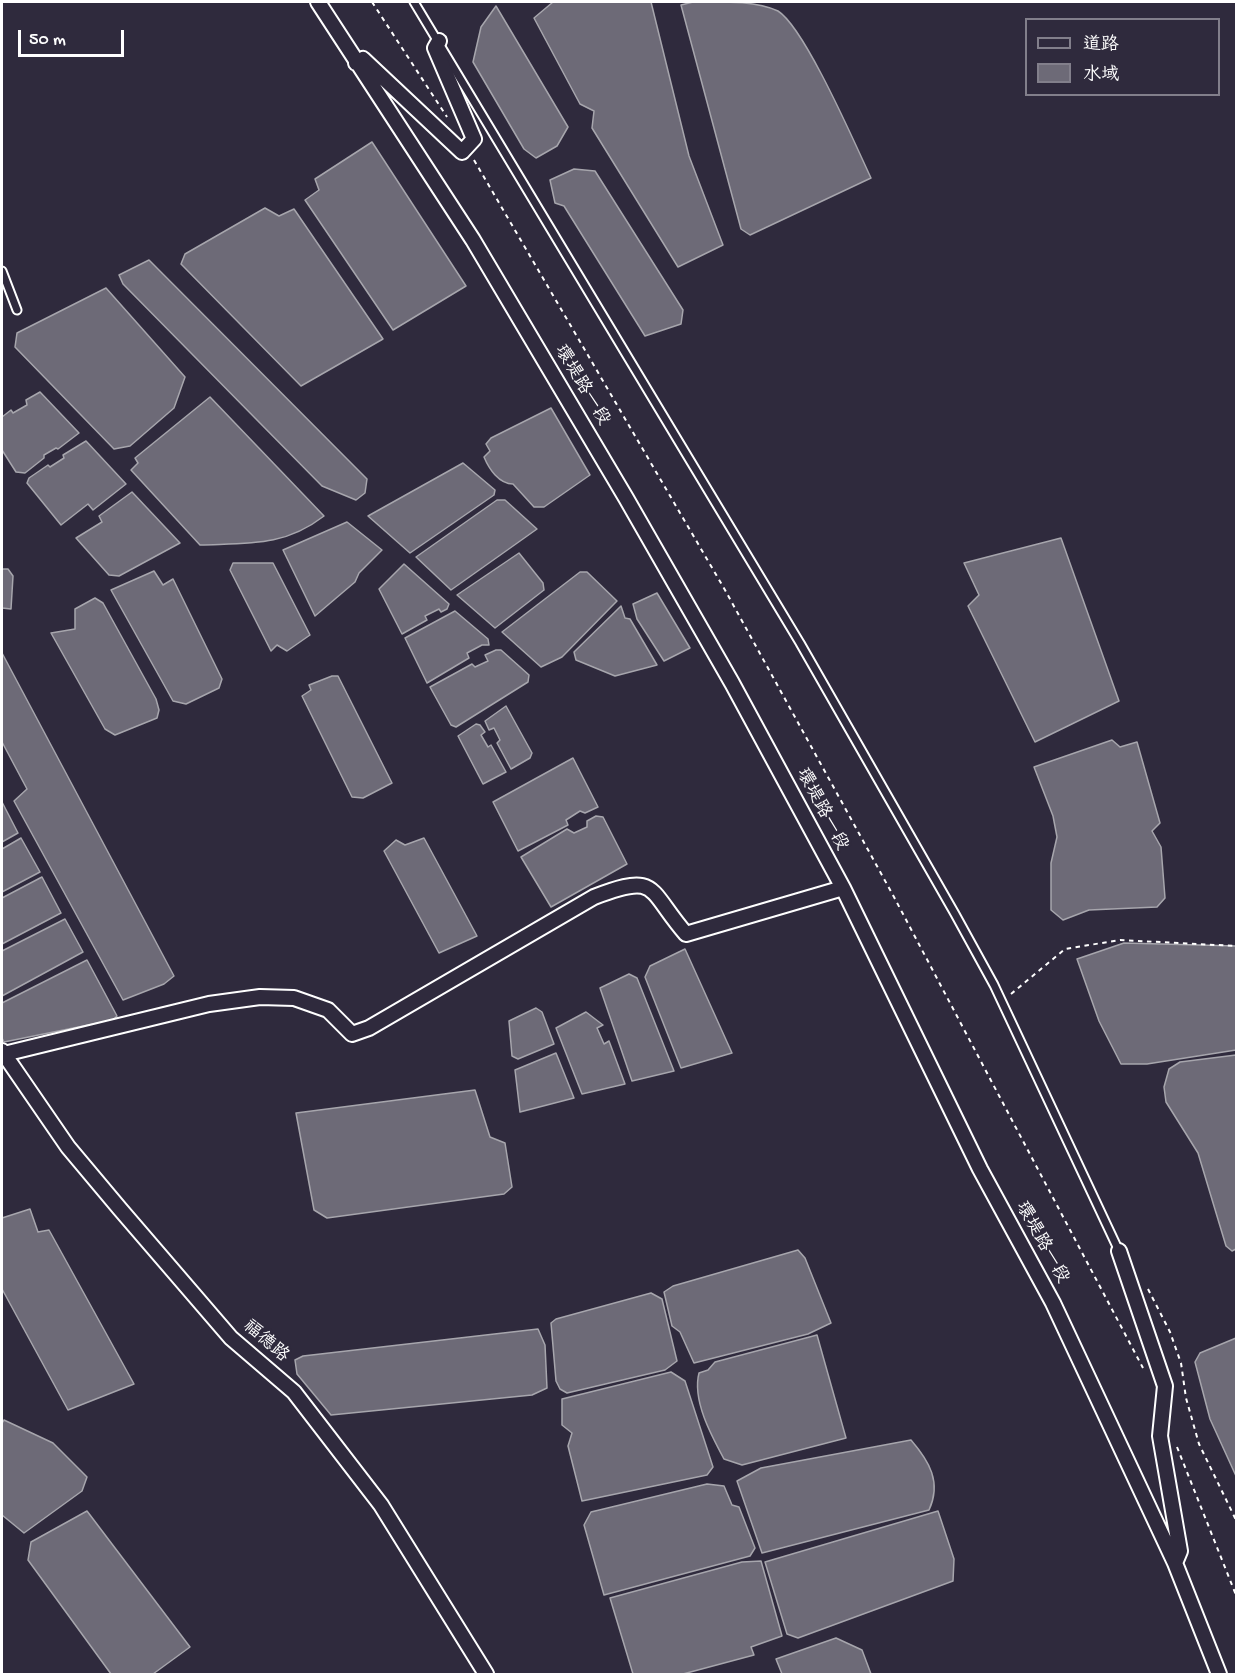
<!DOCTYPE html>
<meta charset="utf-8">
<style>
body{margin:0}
#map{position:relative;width:1238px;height:1676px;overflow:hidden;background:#2f2a3d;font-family:"Gochi Hand","LXGW WenKai TC",sans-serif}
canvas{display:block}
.frame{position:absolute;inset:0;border:3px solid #fff;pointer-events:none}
.legend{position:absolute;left:1025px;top:18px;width:195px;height:78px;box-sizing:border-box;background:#2f2a3d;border:2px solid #827f8b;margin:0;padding:8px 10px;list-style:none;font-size:18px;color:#fff}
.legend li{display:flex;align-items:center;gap:12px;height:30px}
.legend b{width:30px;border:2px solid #827f8b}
.scale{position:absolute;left:18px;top:30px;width:106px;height:27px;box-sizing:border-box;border:3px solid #fff;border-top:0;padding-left:8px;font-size:18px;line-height:21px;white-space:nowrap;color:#fff;-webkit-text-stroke:4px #2f2a3d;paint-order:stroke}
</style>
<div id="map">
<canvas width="1238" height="1676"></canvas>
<div class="frame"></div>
<ul class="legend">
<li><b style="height:8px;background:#2f2a3d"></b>道路</li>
<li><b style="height:16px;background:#6d6a77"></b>水域</li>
</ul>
<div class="scale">50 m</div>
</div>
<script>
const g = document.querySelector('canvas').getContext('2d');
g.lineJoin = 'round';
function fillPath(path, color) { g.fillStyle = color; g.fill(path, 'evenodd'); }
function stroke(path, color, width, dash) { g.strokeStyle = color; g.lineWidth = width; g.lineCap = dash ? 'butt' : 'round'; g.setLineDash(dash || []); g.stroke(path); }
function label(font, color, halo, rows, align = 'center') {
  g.font = font + ' "Gochi Hand","LXGW WenKai TC",sans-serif'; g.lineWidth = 4.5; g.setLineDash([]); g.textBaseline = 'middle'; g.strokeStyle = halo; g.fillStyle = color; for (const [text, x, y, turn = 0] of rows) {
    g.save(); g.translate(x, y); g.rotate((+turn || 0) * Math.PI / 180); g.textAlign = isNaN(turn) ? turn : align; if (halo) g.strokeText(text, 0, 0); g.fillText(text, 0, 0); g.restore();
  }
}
const water = new Path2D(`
 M 553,2 L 651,2 L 689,156 L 723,245 L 678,267 L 592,128 L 594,111 L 580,104 L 534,18 Z
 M 693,2 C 720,2 754,0 778,11 C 805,28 855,144 871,178 L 750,235 L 741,229 L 681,5 Z
 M 496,6 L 568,127 L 557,146 L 536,158 L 524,149 L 473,62 L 481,27 Z
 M 372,142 L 466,286 L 393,330 L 305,200 L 319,190 L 315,179 Z
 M 574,169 L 595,171 L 683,310 L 681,324 L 645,336 L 564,206 L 555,203 L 550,180 Z
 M 265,208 L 279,216 L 294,209 L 383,339 L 301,386 L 181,264 L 185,254 Z
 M 149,260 L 367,479 L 365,493 L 356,500 L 322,486 L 123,284 L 119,275 Z
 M 106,288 L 185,377 L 174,408 L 130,446 L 114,449 L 15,347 L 17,333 Z
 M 40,392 L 79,433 L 58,449 L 56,448 L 44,455 L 44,458 L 25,473 L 16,472 L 2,450 L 2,417 L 11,410 L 13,413 L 27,405 L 26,400 Z
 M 210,397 L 324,516 C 284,547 248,543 200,545 L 131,470 L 138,463 L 135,458 Z
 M 551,408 L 590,475 L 544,507 L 534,507 L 513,484 C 499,484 489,469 484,457 L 490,451 L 486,444 L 491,438 Z
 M 86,441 L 126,484 L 93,510 L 88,504 L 61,525 L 27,483 L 29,478 L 48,465 L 50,467 L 64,458 L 63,455 Z
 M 463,463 L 495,490 L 494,495 L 410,553 L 368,516 Z
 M 132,492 L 180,543 L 119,576 L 109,575 L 76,538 L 102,522 L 99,516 Z
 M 497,500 L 505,500 L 537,529 L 451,590 L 416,557 Z
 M 347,522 L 382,550 L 359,573 L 355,582 L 315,616 L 283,550 Z
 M 1061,538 L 1119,701 L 1035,742 L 968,606 L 979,595 L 964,563 Z
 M 519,553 L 543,583 L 544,590 L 495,628 L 457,595 Z
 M 233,563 L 273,563 L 310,635 L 287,651 L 277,645 L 271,651 L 230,570 Z
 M 404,564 L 449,604 L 447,609 L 441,612 L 439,609 L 425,616 L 427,620 L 402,634 L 379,589 Z
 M 2,569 L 8,569 L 13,576 L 11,609 L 2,608 Z
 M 154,571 L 163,585 L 173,579 L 222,679 L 219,688 L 186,704 L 173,701 L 111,590 Z
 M 580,572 L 587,572 L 617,601 L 562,657 L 541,667 L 502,632 Z
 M 657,593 L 690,648 L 664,661 L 637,619 L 633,604 Z
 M 95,598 L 103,603 L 156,699 L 159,710 L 157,718 L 115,735 L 105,729 L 51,633 L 75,629 L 75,609 Z
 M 621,606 L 625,618 L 630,619 L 657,665 L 615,676 L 576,660 L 574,652 Z
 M 455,611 L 488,639 L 489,645 L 482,645 L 467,653 L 469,658 L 427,683 L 405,638 Z
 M 496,650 L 501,650 L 529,675 L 528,682 L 456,727 L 451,725 L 430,687 L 472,664 L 475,667 L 488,661 L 485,655 Z
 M 2,653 L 174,976 L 164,984 L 123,1000 L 14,801 L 27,789 L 2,742 Z
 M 332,676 L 338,676 L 392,783 L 363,798 L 352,797 L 302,696 L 311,690 L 309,685 Z
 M 506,706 L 532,753 L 530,758 L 511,769 L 497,743 L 500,740 L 494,728 L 489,730 L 485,721 Z
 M 476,724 L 480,725 L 485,732 L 481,735 L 488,747 L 491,745 L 506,772 L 483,784 L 458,736 Z
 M 1112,740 L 1120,747 L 1137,742 L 1160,823 L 1152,831 L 1161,847 L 1165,898 L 1157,907 L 1089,910 L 1063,920 L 1051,910 L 1051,863 L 1057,837 L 1053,816 L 1034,767 Z
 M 573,758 L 598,807 L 585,813 L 580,811 L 566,820 L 568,825 L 518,851 L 493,802 Z
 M 2,802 L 18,833 L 2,842 Z
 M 596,816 L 603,817 L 627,864 L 551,907 L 521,857 L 567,829 L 574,833 L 587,827 L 587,821 Z
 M 21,838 L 40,872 L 2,892 L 2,849 Z
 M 424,838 L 477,936 L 439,953 L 384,851 L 396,840 L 405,845 Z
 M 42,877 L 61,913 L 2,944 L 2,898 Z
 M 65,919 L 83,952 L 2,996 L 2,951 Z
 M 1124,943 L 1236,946 L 1236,1050 L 1147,1064 L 1121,1064 L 1099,1021 L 1077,959 Z
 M 685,949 L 732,1053 L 681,1068 L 645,977 L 650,966 Z
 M 87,960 L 117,1016 L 113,1020 L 4,1042 L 2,1038 L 2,1003 Z
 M 629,974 L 637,978 L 674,1071 L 632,1081 L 600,988 Z
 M 536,1008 L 542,1012 L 554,1044 L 518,1059 L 512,1056 L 509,1021 Z
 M 586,1012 L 603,1025 L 597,1028 L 604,1044 L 609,1041 L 625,1084 L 582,1094 L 556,1028 Z
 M 556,1053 L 574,1098 L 520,1112 L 515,1070 Z
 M 1236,1055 L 1236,1249 L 1232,1251 L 1226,1246 L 1198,1153 L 1166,1102 L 1164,1087 L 1169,1069 L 1180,1062 Z
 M 475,1090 L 490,1137 L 505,1143 L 512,1187 L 504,1194 L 327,1218 L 314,1210 L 296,1113 Z
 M 30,1209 L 38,1232 L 49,1230 L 134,1384 L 68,1410 L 2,1289 L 2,1218 Z
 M 798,1250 L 805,1258 L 831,1323 L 808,1334 L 694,1363 L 680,1332 L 672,1326 L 664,1292 L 673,1286 Z
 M 651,1293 L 662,1299 L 677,1361 L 665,1370 L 567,1393 L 560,1389 L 556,1381 L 551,1323 L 556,1319 Z
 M 538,1329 L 545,1345 L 547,1388 L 532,1395 L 331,1415 L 297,1374 L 295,1360 L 303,1356 Z
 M 817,1335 L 846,1438 L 742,1465 L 724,1459 C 711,1435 692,1400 699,1373 L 708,1370 L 715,1362 Z
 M 1236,1338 L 1236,1476 L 1210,1419 L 1195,1362 L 1200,1353 Z
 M 671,1372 L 685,1381 L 713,1467 L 707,1475 L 582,1501 L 568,1446 L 572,1433 L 562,1425 L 562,1399 Z
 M 4,1420 L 53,1443 L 87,1477 L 82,1491 L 24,1533 L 2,1515 L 2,1423 Z
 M 911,1440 C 929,1461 942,1482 929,1510 L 762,1553 L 737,1481 L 761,1468 Z
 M 707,1484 L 724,1486 L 732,1505 L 739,1507 L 755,1548 L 750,1556 L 604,1595 L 584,1525 L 591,1512 Z
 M 87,1511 L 190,1647 L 153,1674 L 111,1674 L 28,1560 L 31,1542 Z
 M 938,1511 L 954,1559 L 953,1581 L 798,1638 L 787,1634 L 765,1562 Z
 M 761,1561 L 782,1636 L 751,1647 L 754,1655 L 683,1674 L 633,1674 L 610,1598 L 742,1562 Z
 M 836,1638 L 862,1650 L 871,1674 L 782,1674 L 776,1659 Z`);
fillPath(water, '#6d6a77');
stroke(water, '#a7a6ad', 1.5);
const service = new Path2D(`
 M 414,2 L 800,643 L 955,914 L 994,985 L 1119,1251
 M 2,271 L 17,310`);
const minor = new Path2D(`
 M 318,2 L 473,240 L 626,498 L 732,683 L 843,888 L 980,1169 L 1053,1303 L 1175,1563 L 1219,1674
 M 356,63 L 363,59 L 462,152 L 474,139 L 435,48 L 439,41
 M 2,1051 L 68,1147 L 120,1209 L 231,1338 L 294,1392 L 381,1505 L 486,1674
 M 4,1054 L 209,1004 L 260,997 L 294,998 L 328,1010 L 352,1034 L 369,1028 L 594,897 C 659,872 647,889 686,934 L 843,888
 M 1119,1251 L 1165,1386 L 1160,1436 L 1180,1551 L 1175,1563`);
stroke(service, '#fff', 11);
stroke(minor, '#fff', 18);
stroke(new Path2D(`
 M 372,2 L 447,117
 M 474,160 L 725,590 L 894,897 L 1143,1368
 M 1011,994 L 1065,949 L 1120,940 L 1236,946
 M 1148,1289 L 1170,1332 L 1181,1363 L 1186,1398 L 1199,1444 L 1236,1520
 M 1177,1447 L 1236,1595`), '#fff', 2, [4.5, 4.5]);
stroke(service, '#2f2a3d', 7);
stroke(minor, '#2f2a3d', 14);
label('18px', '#fff', '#2f2a3d', [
 ["環堤路一段",581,386,59],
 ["環堤路一段",821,810,62],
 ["環堤路一段",1041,1243,61],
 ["福德路",265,1342,41]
]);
</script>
